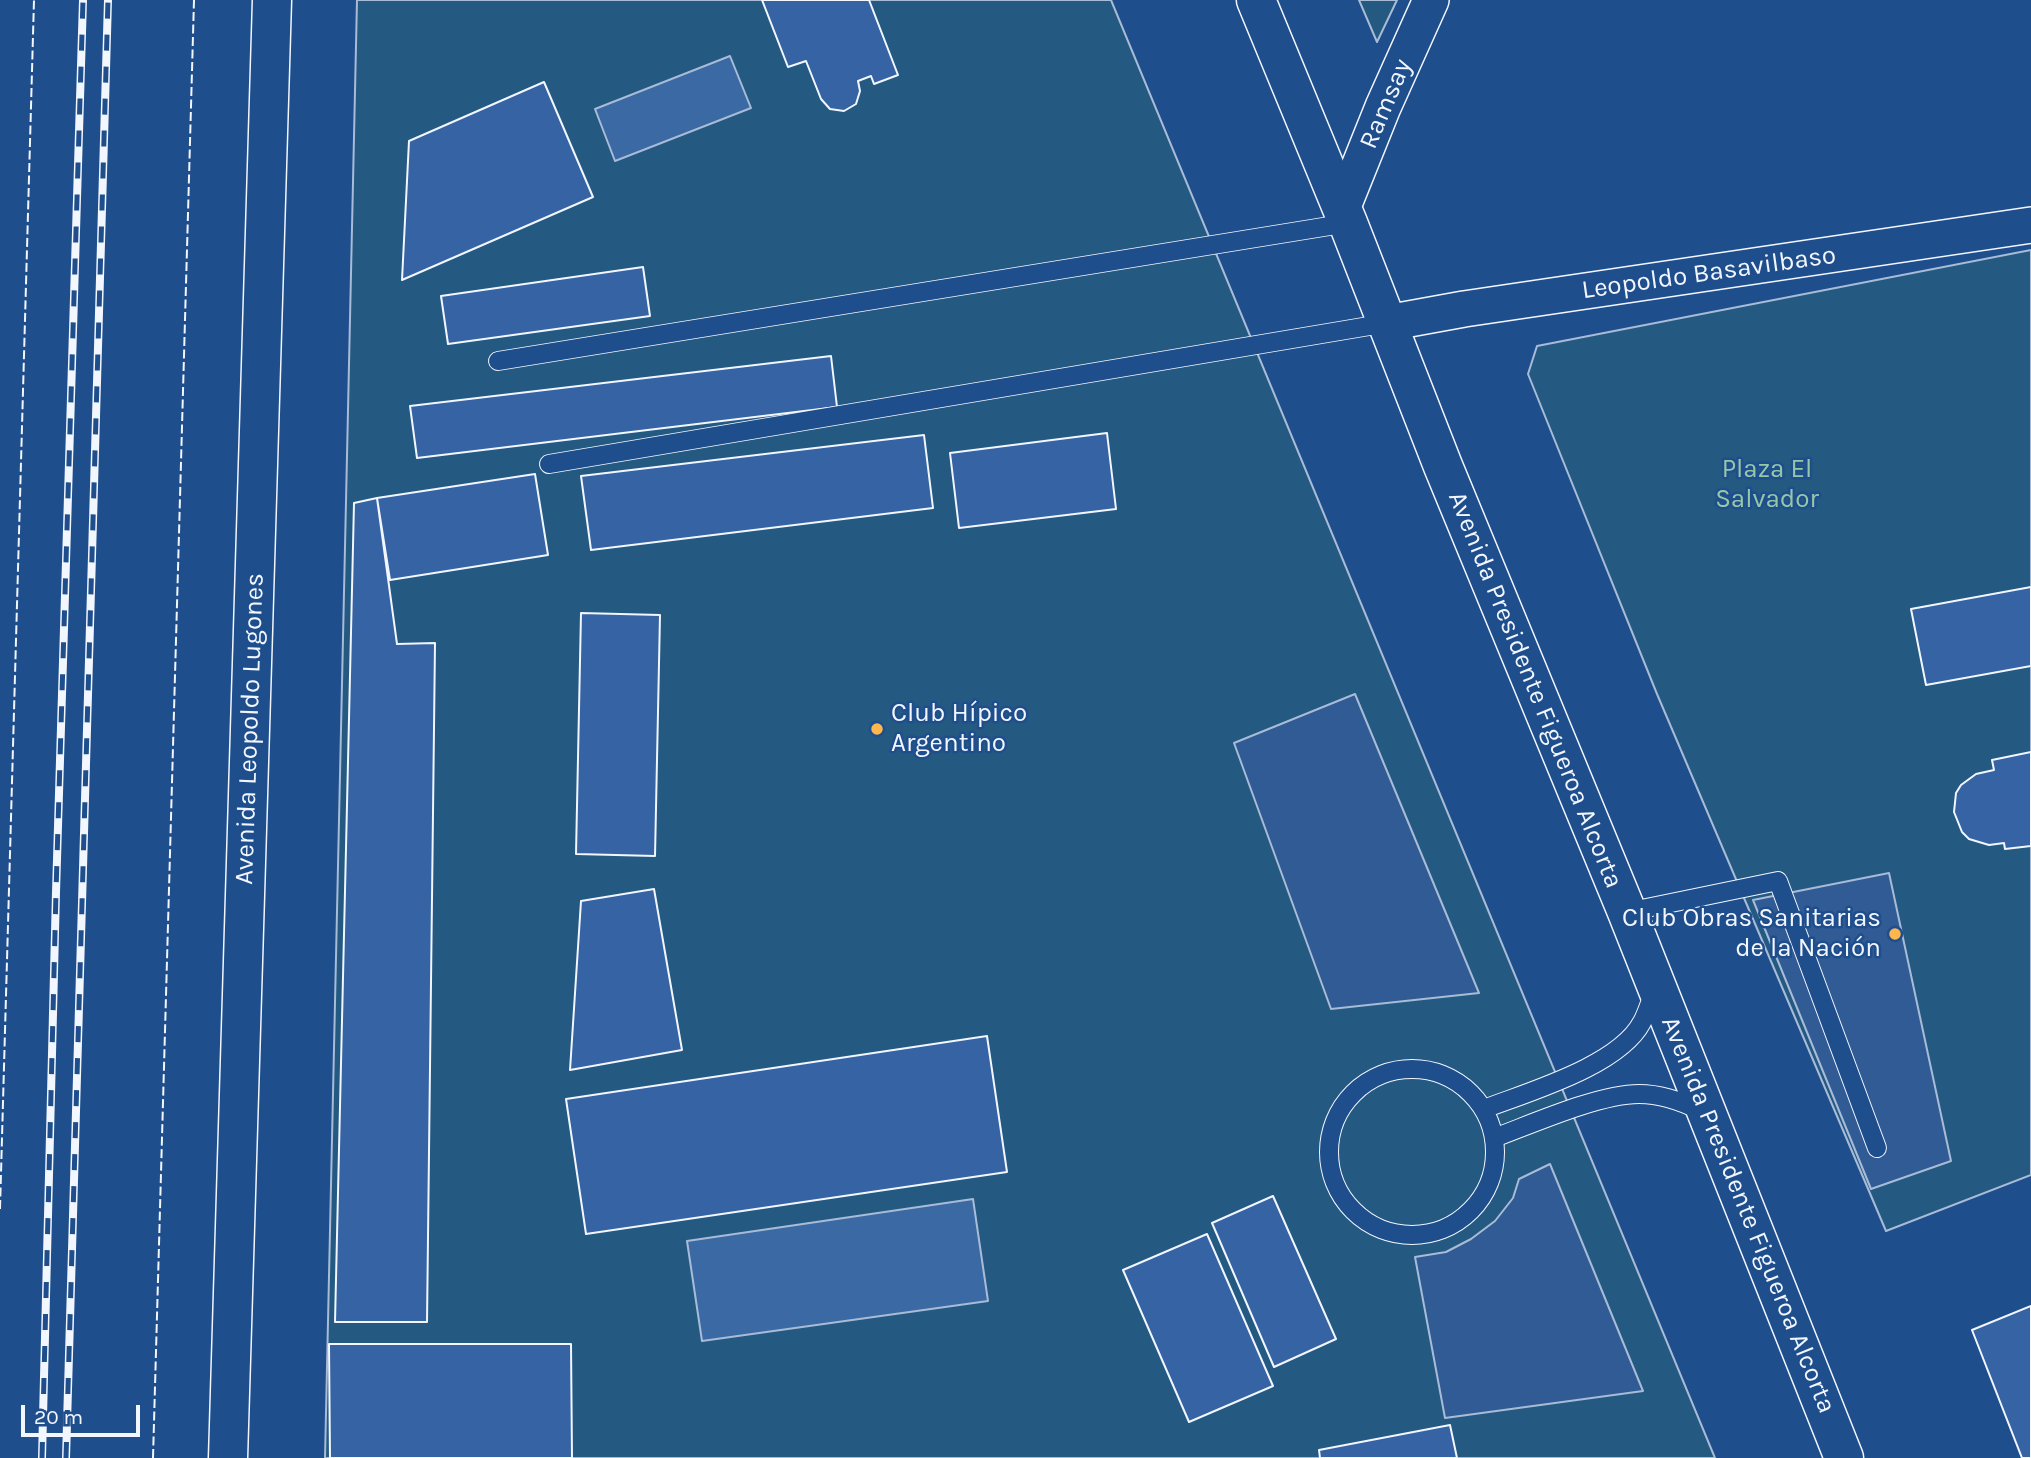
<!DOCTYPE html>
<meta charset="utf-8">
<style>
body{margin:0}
#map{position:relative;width:2031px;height:1458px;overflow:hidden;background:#1f4e8c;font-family:Karla,sans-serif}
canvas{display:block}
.scale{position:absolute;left:21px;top:1405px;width:119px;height:32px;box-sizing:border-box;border:4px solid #f2f6ff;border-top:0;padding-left:9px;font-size:21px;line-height:24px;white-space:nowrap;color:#f2f6ff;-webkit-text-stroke:5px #1f4e8c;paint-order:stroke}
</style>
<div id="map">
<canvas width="2031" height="1458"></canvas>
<div class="scale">20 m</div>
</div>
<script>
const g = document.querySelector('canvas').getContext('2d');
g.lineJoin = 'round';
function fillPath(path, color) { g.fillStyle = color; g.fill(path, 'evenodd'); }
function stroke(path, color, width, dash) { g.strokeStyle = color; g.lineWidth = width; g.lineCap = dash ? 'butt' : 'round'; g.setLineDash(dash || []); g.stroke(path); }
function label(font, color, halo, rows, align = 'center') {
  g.font = font + ' Karla,sans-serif'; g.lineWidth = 5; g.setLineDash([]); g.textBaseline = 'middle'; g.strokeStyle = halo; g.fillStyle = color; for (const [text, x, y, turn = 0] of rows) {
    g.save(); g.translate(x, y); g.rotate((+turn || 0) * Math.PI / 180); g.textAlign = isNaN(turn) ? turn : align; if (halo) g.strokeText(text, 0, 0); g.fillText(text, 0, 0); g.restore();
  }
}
const green = new Path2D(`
 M 357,0 L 1111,0 L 1715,1458 L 325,1458 Z
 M 1359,0 L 1397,0 L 1377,42 Z
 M 2031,250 L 2031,1175 L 1886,1231 L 1657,694 L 1528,374 L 1537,346 Z`);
fillPath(green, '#245a82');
stroke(green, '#a8bbd7', 2);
const parking = new Path2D(`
 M 1355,694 L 1479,993 L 1331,1009 L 1234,743 Z
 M 1889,873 L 1951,1161 L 1871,1189 L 1753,900 Z
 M 1550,1164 L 1643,1391 L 1445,1418 L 1415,1257 L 1446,1252 L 1471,1239 L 1495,1221 L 1513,1198 L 1519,1179 Z`);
fillPath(parking, '#305b95');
stroke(parking, '#a8bbd7', 2);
const water = new Path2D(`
 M 730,56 L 751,108 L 615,161 L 595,109 Z
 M 973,1199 L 988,1301 L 702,1341 L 687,1241 Z`);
fillPath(water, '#3b69a3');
stroke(water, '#a8bbd7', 2);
const building = new Path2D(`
 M 762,0 L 869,0 L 898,75 L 874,84 L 871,76 L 858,81 L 860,91 L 856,104 L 844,111 L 830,109 L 821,99 L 806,61 L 788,67 Z
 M 544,82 L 593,197 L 402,280 L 409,141 Z
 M 643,267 L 650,316 L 448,344 L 441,296 Z
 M 831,356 L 837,407 L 417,458 L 410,406 Z
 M 1107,433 L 1116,509 L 959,528 L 950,453 Z
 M 924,435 L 933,508 L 591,550 L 581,476 Z
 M 535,474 L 548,555 L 390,580 L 377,498 Z
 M 377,498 L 397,644 L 435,643 L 427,1322 L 335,1322 L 354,503 Z
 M 2031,587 L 2031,666 L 1926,685 L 1911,609 Z
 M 581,613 L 660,615 L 655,856 L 576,854 Z
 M 2031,752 L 2031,846 L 2005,849 L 2004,843 L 1989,845 L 1969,839 L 1962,832 L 1954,812 L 1956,793 L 1961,785 L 1976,774 L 1994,770 L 1992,760 Z
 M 654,889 L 682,1050 L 570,1070 L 581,901 Z
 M 987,1036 L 1007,1172 L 586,1234 L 566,1099 Z
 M 1273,1196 L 1336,1339 L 1274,1367 L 1212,1223 Z
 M 1207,1234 L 1273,1386 L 1189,1422 L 1123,1270 Z
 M 2031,1306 L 2031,1458 L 2022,1458 L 1972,1330 Z
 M 329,1344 L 571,1344 L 572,1458 L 330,1458 Z
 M 1450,1425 L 1457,1458 L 1320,1458 L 1319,1450 Z`);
fillPath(building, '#3563a3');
stroke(building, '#f2f6ff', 2);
const lane = new Path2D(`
 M 498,361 L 1348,223
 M 549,464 L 1387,323
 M 1627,912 L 1778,881 L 1877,1148
 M1329 1152a83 83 0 1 1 166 0a83 83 0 1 1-166 0Z
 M 1484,1109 C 1528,1092 1619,1066 1642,1022 C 1647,1013 1650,1002 1654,992
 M 1494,1138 C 1532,1124 1599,1094 1639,1094 C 1661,1094 1681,1101 1701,1111`);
const street = new Path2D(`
 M 1342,209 L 1383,107 L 1431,0
 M 1387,323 L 1464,309 L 2031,225`);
const secondary = new Path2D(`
 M 1256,0 L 1348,223 L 1443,466 L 1627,912 L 1844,1458`);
const highway = new Path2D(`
 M 228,1458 L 272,0`);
stroke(lane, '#f2f6ff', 20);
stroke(street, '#f2f6ff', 38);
stroke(secondary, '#f2f6ff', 41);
stroke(highway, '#f2f6ff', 41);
stroke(lane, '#1f4e8c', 18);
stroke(street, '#1f4e8c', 35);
stroke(secondary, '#1f4e8c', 38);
stroke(highway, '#1f4e8c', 38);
const rail = new Path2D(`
 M 42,1458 L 56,892 L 83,0
 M 66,1458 L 108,0`);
stroke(rail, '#f2f6ff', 8);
stroke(rail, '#1f4e8c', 5, [16]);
stroke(new Path2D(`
 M 0,1209 L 34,0
 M 153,1458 L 194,0`), '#f2f6ff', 2, [9, 3.5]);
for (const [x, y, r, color] of [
 [877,729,7,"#ffb74d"],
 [1895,934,7,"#ffb74d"]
]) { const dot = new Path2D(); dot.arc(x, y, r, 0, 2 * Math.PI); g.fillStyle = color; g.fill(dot); stroke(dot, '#1f4e8c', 2.5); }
label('26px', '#f2f6ff', '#1f4e8c', [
 ["Ramsay",1386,104,-67],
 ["Leopoldo Basavilbaso",1709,273,-8],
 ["Avenida Presidente Figueroa Alcorta",1535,690,68],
 ["Avenida Leopoldo Lugones",250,729,-88],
 ["Avenida Presidente Figueroa Alcorta",1748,1215,68]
]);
label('26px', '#97c8a6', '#1f4e8c', [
 ["Plaza El",1767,470],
 ["Salvador",1767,500]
]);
label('26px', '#f2f6ff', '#1f4e8c', [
 ["Club Hípico",891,714],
 ["Argentino",891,744],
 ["Club Obras Sanitarias",1881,919,"right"],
 ["de la Nación",1881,949,"right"]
], 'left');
</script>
